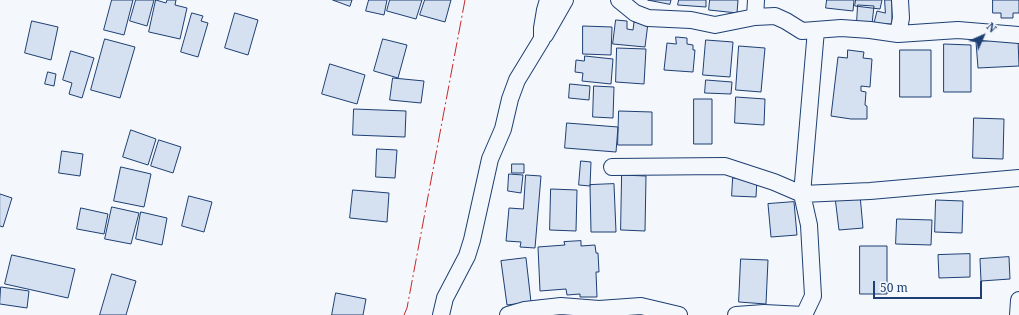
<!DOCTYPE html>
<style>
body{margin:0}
#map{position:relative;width:1019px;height:315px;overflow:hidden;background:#f4f7fb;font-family:"Noto Serif",serif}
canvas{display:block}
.north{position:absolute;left:963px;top:16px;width:40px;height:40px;-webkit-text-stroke:3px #f4f7fb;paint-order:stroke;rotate:45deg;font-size:11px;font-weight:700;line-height:16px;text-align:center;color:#1d3f73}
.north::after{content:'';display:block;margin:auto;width:14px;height:18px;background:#1d3f73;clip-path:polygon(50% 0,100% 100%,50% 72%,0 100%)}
.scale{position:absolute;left:873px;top:281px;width:109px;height:18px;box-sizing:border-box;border:2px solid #1d3f73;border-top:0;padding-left:5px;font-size:12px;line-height:14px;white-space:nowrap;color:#1d3f73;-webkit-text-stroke:3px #f4f7fb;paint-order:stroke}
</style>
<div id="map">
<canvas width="1019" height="315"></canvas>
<div class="north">N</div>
<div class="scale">50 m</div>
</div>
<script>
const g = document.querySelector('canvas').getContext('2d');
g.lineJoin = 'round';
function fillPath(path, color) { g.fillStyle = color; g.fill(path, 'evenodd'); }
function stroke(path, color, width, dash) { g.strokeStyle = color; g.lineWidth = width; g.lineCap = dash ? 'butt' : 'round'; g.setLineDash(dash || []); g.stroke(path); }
const building = new Path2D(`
 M 112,0 L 133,0 L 124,35 L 104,30 Z
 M 136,0 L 154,0 L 147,26 L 130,21 Z
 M 156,0 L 166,3 L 167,0 L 176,0 L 175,5 L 187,8 L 180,39 L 149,32 Z
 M 333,0 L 352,0 L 350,6 Z
 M 369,0 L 387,0 L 384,15 L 366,11 Z
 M 390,0 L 422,0 L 416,19 L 387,11 Z
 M 425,0 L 451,0 L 445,22 L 420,15 Z
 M 648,0 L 671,0 L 670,4 Z
 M 679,0 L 706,0 L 706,7 L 678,5 Z
 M 710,0 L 738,0 L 737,13 L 709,10 Z
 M 827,0 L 854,0 L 853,11 L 826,8 Z
 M 856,0 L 882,0 L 880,9 L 855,6 Z
 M 885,0 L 892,0 L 892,24 L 886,24 L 886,25 L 874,23 L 877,11 L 885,13 Z
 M 993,0 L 1019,0 L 1019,13 L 1013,13 L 1013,18 L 1001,18 L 1001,13 L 993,13 Z
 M 858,5 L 874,6 L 872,24 L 857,22 Z
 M 192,13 L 203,16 L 201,21 L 208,23 L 198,57 L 181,52 Z
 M 235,13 L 258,20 L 248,55 L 225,48 Z
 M 616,20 L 627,21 L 627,29 L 633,30 L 634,22 L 648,23 L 645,47 L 613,44 Z
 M 32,21 L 58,27 L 51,60 L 25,53 Z
 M 583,26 L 612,27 L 611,55 L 583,54 Z
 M 676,37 L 687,38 L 687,44 L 693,45 L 693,50 L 695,50 L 693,72 L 664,70 L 667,43 L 676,44 Z
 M 105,39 L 135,47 L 120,98 L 91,90 Z
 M 383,39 L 407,45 L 398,78 L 374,71 Z
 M 1018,39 L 1019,66 L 978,68 L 976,42 Z
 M 706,40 L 733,42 L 730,77 L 703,75 Z
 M 944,44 L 971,45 L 971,92 L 944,92 Z
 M 739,46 L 765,48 L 761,92 L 736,90 Z
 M 617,48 L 646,49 L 644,84 L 616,82 Z
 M 848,50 L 864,52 L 863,58 L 872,59 L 870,87 L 861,86 L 861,91 L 866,92 L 865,105 L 867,106 L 867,119 L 851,119 L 831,116 L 838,57 L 847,58 Z
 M 900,50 L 931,50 L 931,97 L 900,97 Z
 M 71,51 L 94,58 L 82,98 L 69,94 L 72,83 L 63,80 Z
 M 585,56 L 613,59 L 611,84 L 582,81 L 583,73 L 575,72 L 576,60 L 584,61 Z
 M 330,64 L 365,75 L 357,104 L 322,94 Z
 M 48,72 L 56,74 L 54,86 L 45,84 Z
 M 393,78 L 424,81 L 421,103 L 390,100 Z
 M 706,80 L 732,82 L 731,94 L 705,93 Z
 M 570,84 L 590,86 L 589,100 L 569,98 Z
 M 594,86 L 614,87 L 613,118 L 593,117 Z
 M 736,97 L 765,99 L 764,125 L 735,123 Z
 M 694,99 L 712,99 L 712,144 L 694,144 Z
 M 354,109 L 406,111 L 405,137 L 353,135 Z
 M 619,111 L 652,112 L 652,145 L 618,145 Z
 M 974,118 L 1004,119 L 1003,159 L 973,158 Z
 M 567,123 L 618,127 L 616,152 L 565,148 Z
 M 131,130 L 156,139 L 148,165 L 123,157 Z
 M 159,140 L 181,147 L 173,173 L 151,166 Z
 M 377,149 L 397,150 L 395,178 L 376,177 Z
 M 62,151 L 83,154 L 80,176 L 59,173 Z
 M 581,161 L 591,162 L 590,186 L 579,185 Z
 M 512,164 L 524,164 L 524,173 L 512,173 Z
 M 121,167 L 151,174 L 144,207 L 114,201 Z
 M 509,174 L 523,175 L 521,193 L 508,191 Z
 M 526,175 L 541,176 L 535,248 L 520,247 L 521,242 L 506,241 L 509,208 L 523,209 Z
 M 622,175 L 646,176 L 645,231 L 621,230 Z
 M 733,178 L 757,179 L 756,197 L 732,196 Z
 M 614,184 L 616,232 L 591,232 L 590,185 Z
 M 551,189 L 577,190 L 576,231 L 550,230 Z
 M 353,190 L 389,193 L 387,222 L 350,218 Z
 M 0,194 L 12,198 L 3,227 L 0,226 Z
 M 860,195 L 863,228 L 839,230 L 835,197 Z
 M 189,196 L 212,202 L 204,232 L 182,226 Z
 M 936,200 L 963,201 L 962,233 L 935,232 Z
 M 794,202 L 797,235 L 771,237 L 768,204 Z
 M 112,207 L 139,213 L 131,244 L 105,239 Z
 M 81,208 L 108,214 L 104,234 L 77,229 Z
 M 141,212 L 167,218 L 162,245 L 136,239 Z
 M 897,219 L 932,220 L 931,245 L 896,244 Z
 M 581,241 L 581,246 L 595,245 L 596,253 L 598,253 L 599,272 L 596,272 L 597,297 L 580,297 L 580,294 L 567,295 L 566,289 L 540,291 L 538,247 L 565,245 L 564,242 Z
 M 860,246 L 887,246 L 887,294 L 860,294 Z
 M 970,254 L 970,277 L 939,278 L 938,255 Z
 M 12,255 L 75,269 L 68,298 L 5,284 Z
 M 1009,257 L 1010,279 L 981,281 L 980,259 Z
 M 526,258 L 531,302 L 507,305 L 501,261 Z
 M 741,259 L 768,260 L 766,304 L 739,302 Z
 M 112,274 L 136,281 L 126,315 L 100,315 Z
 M 1,287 L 29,291 L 27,308 L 0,304 Z
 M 336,293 L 366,299 L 363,315 L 332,315 Z`);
fillPath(building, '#d5e0f0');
stroke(building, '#1d3f73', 1);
const minor = new Path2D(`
 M 619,0 L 635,13 L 648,18 L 691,20 L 715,25 L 755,17 L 775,16 L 786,21 L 802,31 L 841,28 L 870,30 L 898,34 L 958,30 L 1019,35
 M 755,17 L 756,0
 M 898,34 L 901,18 L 900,0
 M 545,35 L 565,0
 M 612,167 L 725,166 L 774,182 L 802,194 L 870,191 L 1019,178
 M 441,315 L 445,298 L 467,256 L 472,240 L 490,159 L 503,129 L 510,99 L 517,80 L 542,39 L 542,28 L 545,10 L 548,0
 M 508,315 L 525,310 L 561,306 L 599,309 L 641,306 L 679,315
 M 736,315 L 764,313 L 804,315
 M 804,315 L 813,296 L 809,225 L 802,194 L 816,30
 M 1018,315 L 1019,300`);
stroke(minor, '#1d3f73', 18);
stroke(minor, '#f4f7fb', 16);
stroke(new Path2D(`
 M 404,315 L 407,308 L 465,0`), '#c62828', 1, [14, 3, 2, 3]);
</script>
